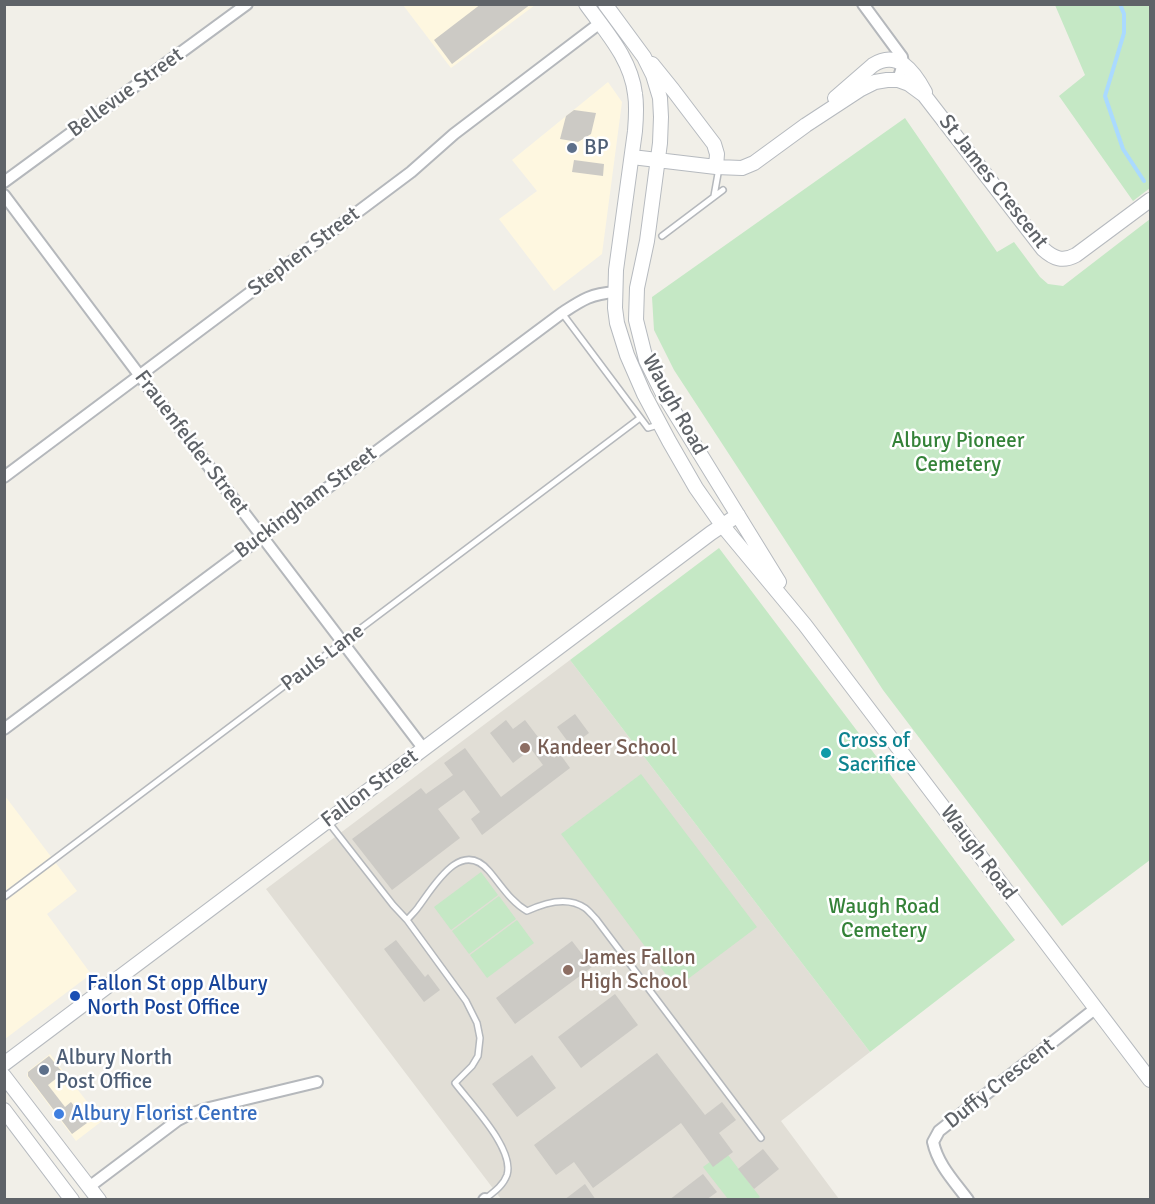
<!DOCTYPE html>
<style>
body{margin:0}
#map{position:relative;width:1155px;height:1204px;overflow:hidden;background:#f1efe8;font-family:Signika,sans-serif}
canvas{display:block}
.frame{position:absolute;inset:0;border:6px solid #5f6368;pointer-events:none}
</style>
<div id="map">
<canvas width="1155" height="1204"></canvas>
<div class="frame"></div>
</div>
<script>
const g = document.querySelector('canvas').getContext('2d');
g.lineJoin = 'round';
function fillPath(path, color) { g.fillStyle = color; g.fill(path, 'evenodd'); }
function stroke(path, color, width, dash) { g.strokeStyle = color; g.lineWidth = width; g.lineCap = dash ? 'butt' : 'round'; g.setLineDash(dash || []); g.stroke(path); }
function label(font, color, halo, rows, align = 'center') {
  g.font = font + ' Signika,sans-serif'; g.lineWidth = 5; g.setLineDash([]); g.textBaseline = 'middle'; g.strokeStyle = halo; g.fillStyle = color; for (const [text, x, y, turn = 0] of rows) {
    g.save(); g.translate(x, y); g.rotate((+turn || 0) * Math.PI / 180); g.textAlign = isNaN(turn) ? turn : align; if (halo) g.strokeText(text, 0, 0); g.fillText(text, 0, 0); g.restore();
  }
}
fillPath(new Path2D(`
 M 403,5 L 535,5 L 451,68 Z
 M 608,82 L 622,102 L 602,254 L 554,291 L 499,219 L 537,191 L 512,160 Z
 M 5,796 L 77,891 L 47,914 L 91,974 L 5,1039 Z
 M 50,1054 L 102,1121 L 76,1141 L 27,1076 L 28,1071 Z`), '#fef7e0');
fillPath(new Path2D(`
 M 570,660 L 870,1052 L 781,1121 L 839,1199 L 501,1199 L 266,889 Z`), '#e1ded6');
fillPath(new Path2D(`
 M 1055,5 L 1150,5 L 1150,188 L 1133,201 L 1059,96 L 1085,75 Z
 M 905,118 L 997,252 L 1014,242 L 1040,277 L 1048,284 L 1063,286 L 1150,219 L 1150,860 L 1062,926 L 883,690 L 674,370 L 654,330 L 652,297 Z
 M 719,548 L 1015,940 L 870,1052 L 570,660 Z
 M 641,774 L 757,927 L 676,988 L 561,834 Z
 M 481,872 L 498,895 L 451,930 L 434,907 Z
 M 499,896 L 516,919 L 469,954 L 452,931 Z
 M 517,920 L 534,943 L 487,978 L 470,955 Z
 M 725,1151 L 760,1197 L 757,1199 L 728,1199 L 703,1167 Z`), '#c5e8c5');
stroke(new Path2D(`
 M 1120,4 L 1124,14 L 1124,33 L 1105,96 L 1123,149 L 1144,181`), '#aadaff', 4);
fillPath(new Path2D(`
 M 481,4 L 531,4 L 452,64 L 434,40 Z
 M 574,110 L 596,113 L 591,134 L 578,142 L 560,139 L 566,116 Z
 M 574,160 L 604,164 L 603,176 L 572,172 Z
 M 575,714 L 589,733 L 571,746 L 557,727 Z
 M 506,720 L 513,729 L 525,720 L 554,758 L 560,754 L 570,768 L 482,835 L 471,819 L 480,812 L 464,790 L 438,809 L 460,838 L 392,890 L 352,839 L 421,788 L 426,794 L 453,775 L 444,763 L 465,748 L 501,797 L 543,765 L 531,749 L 513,763 L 490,733 Z
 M 396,940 L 425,977 L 428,974 L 440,990 L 424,1002 L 384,949 Z
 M 572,941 L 592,967 L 515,1024 L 496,998 Z
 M 615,994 L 638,1025 L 581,1068 L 558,1037 Z
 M 657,1053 L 705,1115 L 722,1102 L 736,1120 L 719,1133 L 733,1152 L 713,1167 L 681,1123 L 593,1188 L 574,1162 L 556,1175 L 534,1145 Z
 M 532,1055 L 556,1088 L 517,1117 L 492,1084 Z
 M 49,1056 L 63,1073 L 48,1085 L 65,1107 L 71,1102 L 87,1123 L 72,1134 L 28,1076 L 28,1072 Z
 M 763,1149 L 779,1169 L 754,1189 L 738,1169 Z
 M 703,1174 L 717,1192 L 706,1200 L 669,1200 Z
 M 585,1184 L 596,1200 L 564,1200 Z`), '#cccac5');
const lane = new Path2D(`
 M 714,196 L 719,168
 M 662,236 L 723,190
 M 562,313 L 648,428 L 658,425
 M 329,823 L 393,905 L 407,920 L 466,1001 L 477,1023 L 480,1038 L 478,1056 L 472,1066 L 455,1083 C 470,1103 515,1149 507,1175 C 503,1186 494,1192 485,1199
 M 4,897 L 640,418
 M 407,920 C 411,915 416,911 419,906 C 434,886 461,838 489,871 C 501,885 511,902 527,911 C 544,903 568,896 585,908 C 589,911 592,915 596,919 L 761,1138`);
const street = new Path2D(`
 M 863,4 L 902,57 L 903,64 L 898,80
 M 4,182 L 247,4
 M 4,195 L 140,376 L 423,748
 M 4,477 L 411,172 L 454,134 L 600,23
 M 4,729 L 562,313 C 582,300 590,294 615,292
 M 89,1187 L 178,1120 L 188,1115 L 205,1109 L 317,1082
 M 484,1200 L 485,1199
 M 968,1200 C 954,1181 938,1165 933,1142 L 939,1131 L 1096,1008`);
const secondary = new Path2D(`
 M 586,4 C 606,32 631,59 635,94 C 637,106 636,119 635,131 L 616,270 L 615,308 L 617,323 L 627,355 L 644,394 L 669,441 L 696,488 L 722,525 L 805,625 L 1150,1080
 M 605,4 L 644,57 L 653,75 L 660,98 L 661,117 L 660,143 L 647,241 L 637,288 L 636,320 L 646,360 L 662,392 L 779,582
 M 652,64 L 673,90 L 714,144 L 717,154 L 716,167
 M 835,98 L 873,65 C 898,49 914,72 925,92
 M 632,157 L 716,167 L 742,168 L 754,163 L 806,125 L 861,89 L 875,82 L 887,80 L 898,80 L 909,84 L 924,95 L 1043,249 C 1054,259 1063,262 1076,255 L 1150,200
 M 4,1064 L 711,533 L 738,515
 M 4,1076 L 99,1200
 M 4,1110 L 72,1200`);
stroke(lane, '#b5b8bc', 8);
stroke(street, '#b5b8bc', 14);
stroke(secondary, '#b6babf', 16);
stroke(lane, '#fff', 5);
stroke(street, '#fff', 10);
stroke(secondary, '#fff', 14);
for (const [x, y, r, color] of [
 [572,148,6,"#5c6f8a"],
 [525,748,6,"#8d6e63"],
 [826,753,6,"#0f9aa8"],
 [568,970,6,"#8d6e63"],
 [75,996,6,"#1a4fb4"],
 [44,1070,6,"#5c6f8a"],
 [59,1114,6,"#3f7fe0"]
]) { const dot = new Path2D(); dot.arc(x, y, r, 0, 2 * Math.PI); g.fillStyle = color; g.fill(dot); stroke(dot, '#fff', 2); }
label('21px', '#5f6368', '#fff', [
 ["Bellevue Street",126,93,-36],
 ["St James Crescent",993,182,52],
 ["Stephen Street",304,252,-37],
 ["Waugh Road",674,405,61],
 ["Frauenfelder Street",191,443,53],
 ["Buckingham Street",306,503,-37],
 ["Pauls Lane",323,658,-37],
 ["Fallon Street",370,789,-37],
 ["Waugh Road",978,853,53],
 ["Duffy Crescent",1000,1084,-38]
]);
label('21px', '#4e5e75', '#fff', [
 ["BP",584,148],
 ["Albury North",56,1058],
 ["Post Office",56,1082]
], 'left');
label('21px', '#348238', '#fff', [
 ["Albury Pioneer",958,441],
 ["Cemetery",958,465],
 ["Waugh Road",884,907],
 ["Cemetery",884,931]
]);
label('21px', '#0d838f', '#fff', [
 ["Cross of",838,741],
 ["Sacrifice",838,765]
], 'left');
label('21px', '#785e54', '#fff', [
 ["Kandeer School",537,748],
 ["James Fallon",580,958],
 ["High School",580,982]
], 'left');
label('21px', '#164399', '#fff', [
 ["Fallon St opp Albury",87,984],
 ["North Post Office",87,1008]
], 'left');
label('21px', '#366cbe', '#fff', [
 ["Albury Florist Centre",71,1114]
], 'left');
</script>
